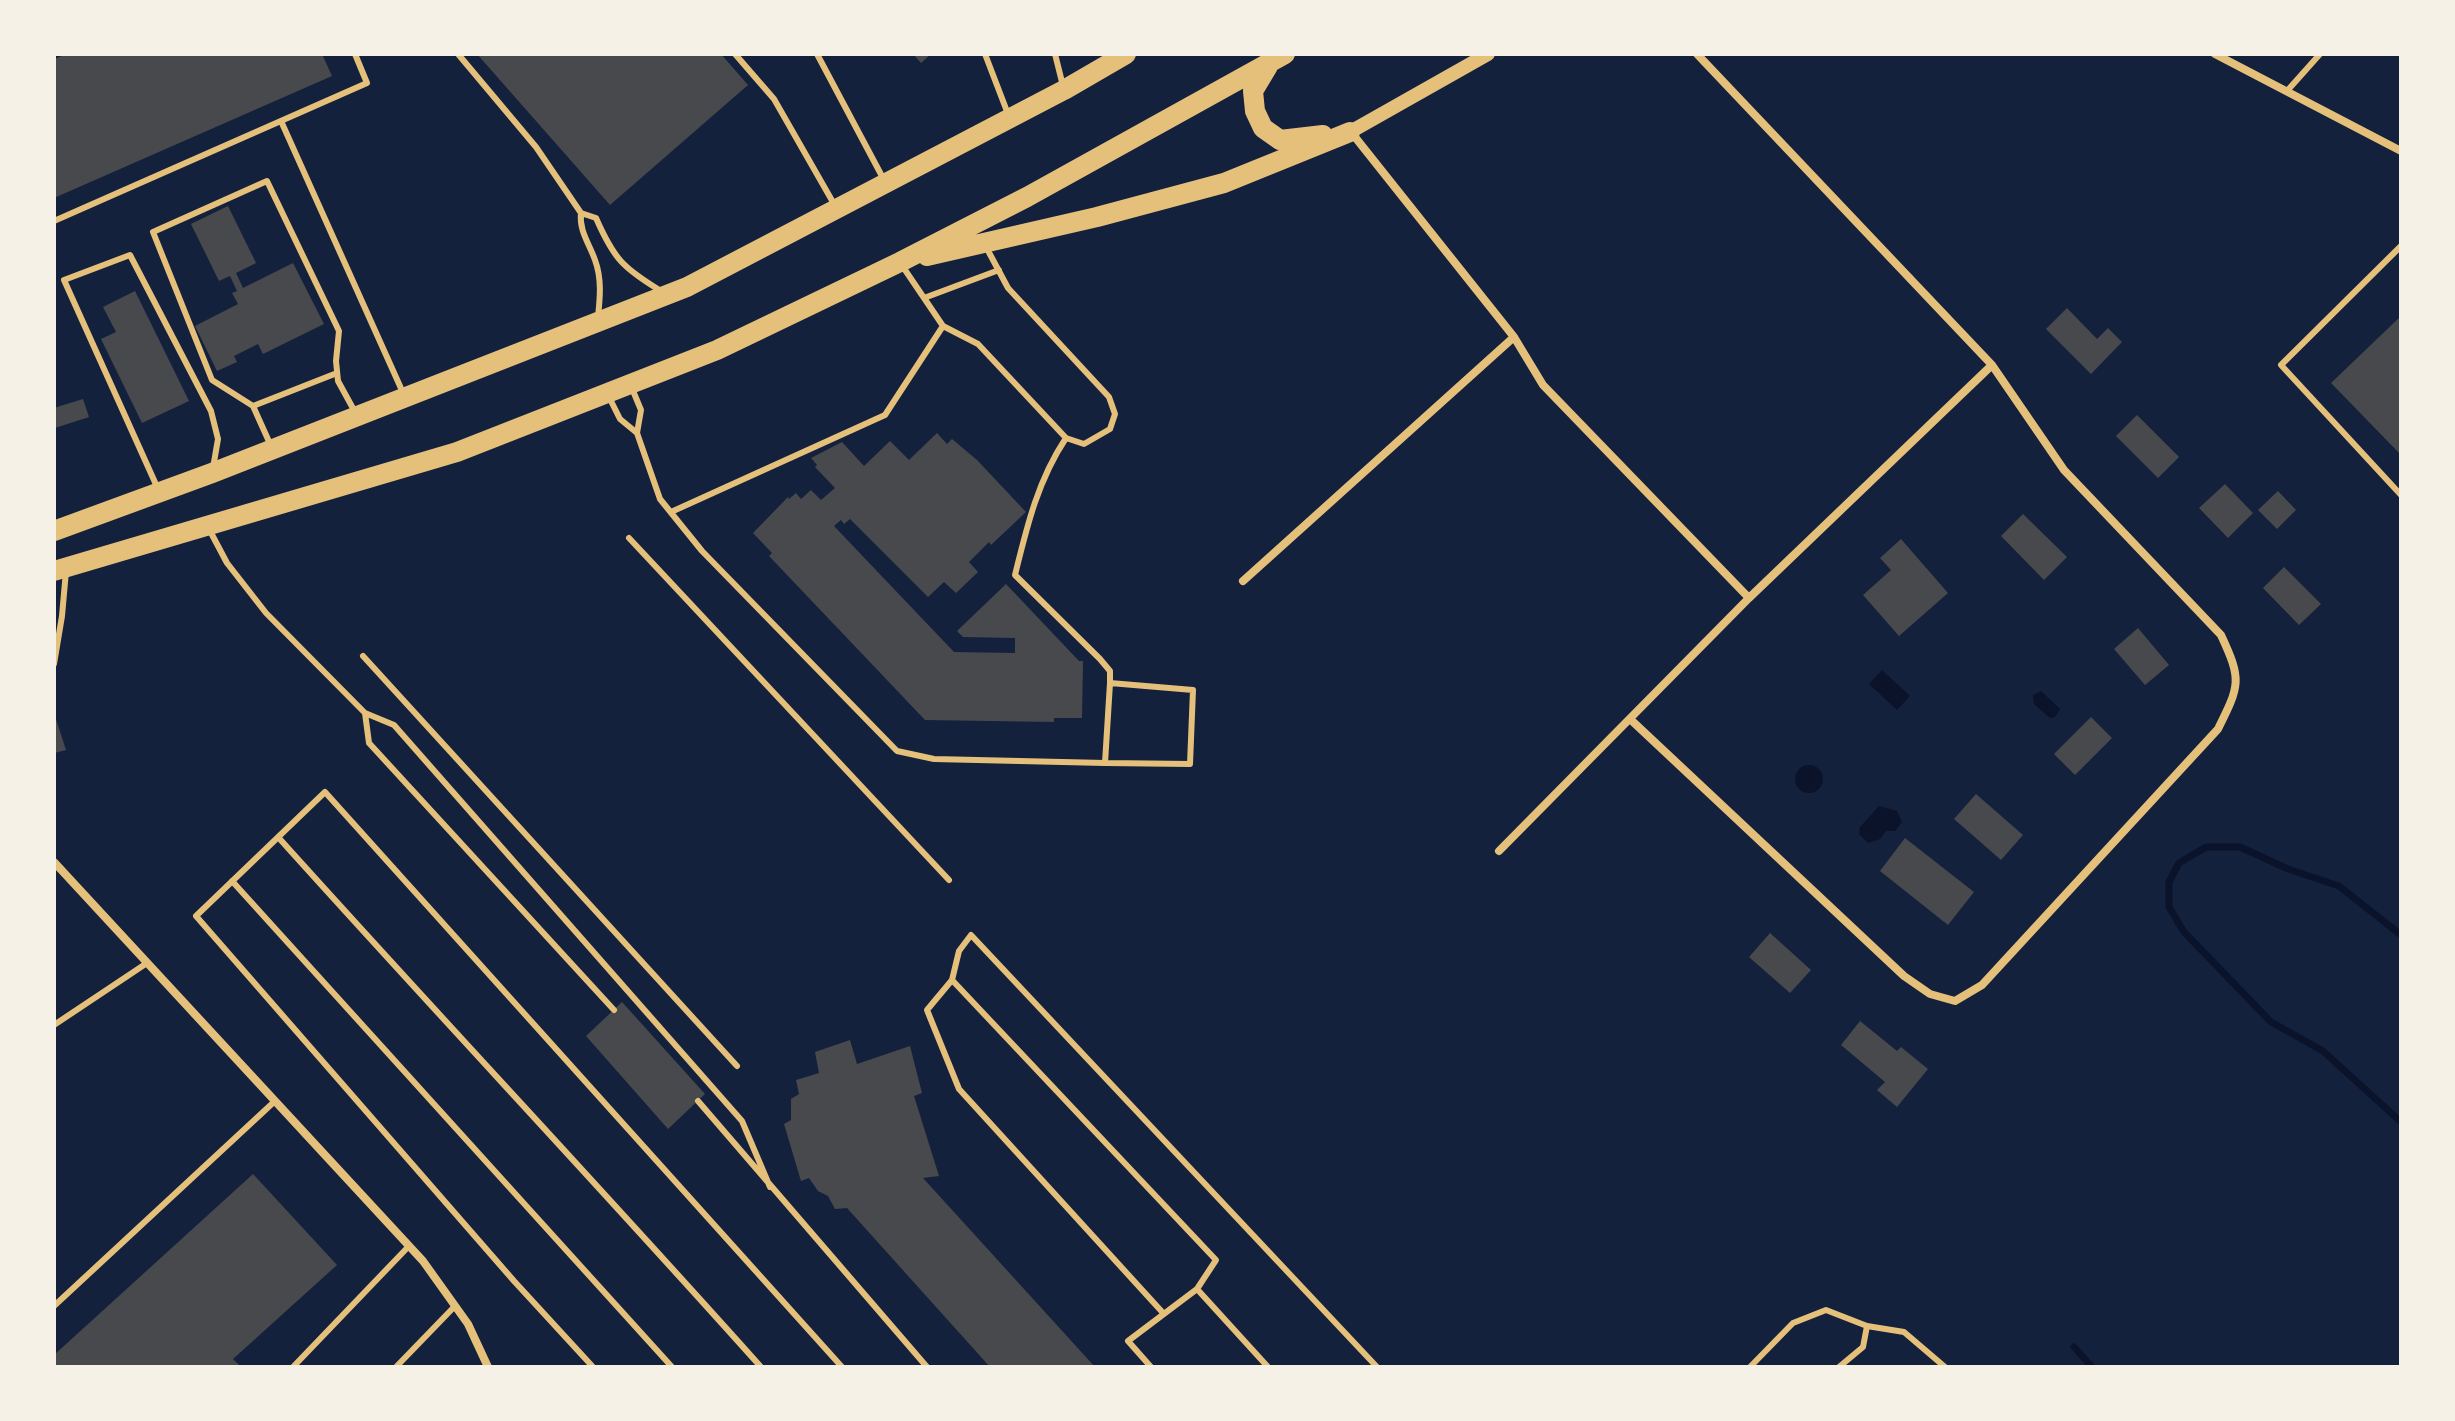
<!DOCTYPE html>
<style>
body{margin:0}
#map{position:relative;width:2455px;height:1421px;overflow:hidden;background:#14213d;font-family:"Public Sans",sans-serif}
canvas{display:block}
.frame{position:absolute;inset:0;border:56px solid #f6f1e7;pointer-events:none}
</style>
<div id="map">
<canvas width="2455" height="1421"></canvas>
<div class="frame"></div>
</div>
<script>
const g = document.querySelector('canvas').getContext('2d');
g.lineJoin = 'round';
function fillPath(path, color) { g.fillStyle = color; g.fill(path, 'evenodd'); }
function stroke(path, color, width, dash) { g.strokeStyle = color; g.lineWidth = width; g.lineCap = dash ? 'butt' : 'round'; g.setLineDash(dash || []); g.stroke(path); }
fillPath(new Path2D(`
 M 1882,670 L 1910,696 L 1897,710 L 1869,684 Z
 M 2041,691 L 2060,709 L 2055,717 L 2050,718 L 2034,704 L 2033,695 Z
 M1795 779a14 14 0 1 1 28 0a14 14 0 1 1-28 0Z
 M 1879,806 L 1897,811 L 1902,822 L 1895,831 L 1886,831 L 1880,839 L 1868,843 L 1859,834 L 1860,827 Z`), '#0b132b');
stroke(new Path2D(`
 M 2401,935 L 2339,886 L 2288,869 L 2240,847 L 2206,847 L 2179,863 L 2169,882 L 2169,907 L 2184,932 L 2271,1022 L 2323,1051 L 2401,1122
 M 2074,1347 L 2092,1367`), '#0b132b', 7);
fillPath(new Path2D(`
 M 67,54 L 322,54 L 332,76 L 54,198 L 54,59 Z
 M 477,54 L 721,54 L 748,85 L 610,205 Z
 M 913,54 L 931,54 L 921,63 Z
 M 228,206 L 256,263 L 236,273 L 243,288 L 293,263 L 324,324 L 263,354 L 258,344 L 234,356 L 237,362 L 217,371 L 195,326 L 238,304 L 232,293 L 237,291 L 230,276 L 219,281 L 191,224 Z
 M 135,291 L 189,401 L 142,423 L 101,339 L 116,332 L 103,307 Z
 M 2067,308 L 2097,339 L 2108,328 L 2122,342 L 2091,374 L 2046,329 Z
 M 2401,316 L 2401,455 L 2331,383 Z
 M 83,399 L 89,417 L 55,428 L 54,408 Z
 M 2137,415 L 2179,457 L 2158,478 L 2116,436 Z
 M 937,433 L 947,444 L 952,439 L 977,460 L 1026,512 L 991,545 L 989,542 L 969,562 L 978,572 L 956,593 L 944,582 L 928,597 L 850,519 L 844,524 L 841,520 L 834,526 L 954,652 L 1015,653 L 1015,638 L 963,637 L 957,631 L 1006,584 L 1079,661 L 1083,661 L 1082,718 L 1054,718 L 1054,722 L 925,720 L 769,556 L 772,553 L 753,533 L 788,497 L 789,499 L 796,493 L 801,499 L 811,490 L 821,500 L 835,488 L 815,467 L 817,465 L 811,458 L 842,442 L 864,466 L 890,441 L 909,460 Z
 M 2225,484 L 2253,513 L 2228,538 L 2199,508 Z
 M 2278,491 L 2296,510 L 2277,529 L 2258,510 Z
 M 2023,514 L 2067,557 L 2044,580 L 2001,536 Z
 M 1901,539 L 1948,593 L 1899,636 L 1863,595 L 1891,570 L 1880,558 Z
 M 2284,567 L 2321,604 L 2299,625 L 2263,588 Z
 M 2138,628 L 2169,665 L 2145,685 L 2114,649 Z
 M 54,713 L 66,750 L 54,753 Z
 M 2091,717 L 2112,738 L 2075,775 L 2054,754 Z
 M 1976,794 L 2023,835 L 2001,860 L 1954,819 Z
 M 1905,838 L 1974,892 L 1948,925 L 1880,871 Z
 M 1770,933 L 1811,970 L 1790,993 L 1749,957 Z
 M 622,1002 L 705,1094 L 668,1129 L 586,1036 Z
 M 1860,1021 L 1897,1051 L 1901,1047 L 1928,1069 L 1897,1107 L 1877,1090 L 1885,1082 L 1841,1045 Z
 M 850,1040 L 857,1064 L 910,1046 L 922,1093 L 914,1096 L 939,1176 L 923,1178 L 1095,1367 L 990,1367 L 847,1208 L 835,1209 L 828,1196 L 818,1191 L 809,1178 L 801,1181 L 784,1124 L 791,1120 L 791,1099 L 799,1094 L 796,1080 L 819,1073 L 815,1052 Z
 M 253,1174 L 337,1265 L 233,1359 L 241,1367 L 54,1367 L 54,1355 Z`), '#48494c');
stroke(new Path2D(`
 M 458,54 L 536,147 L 581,213
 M 735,54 L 774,99 L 834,204
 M 817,54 L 884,180
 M 985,54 L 1008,114
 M 1055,54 L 1063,86
 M 2287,91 L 2320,54
 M 281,121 L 404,395
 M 54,221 L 367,83 L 355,54
 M 2401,246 L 2281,365 L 2401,495
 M 924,298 L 999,270
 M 598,317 C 600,298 602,279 595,260 C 589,243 579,231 581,213 L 596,218 C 614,259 623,268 661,291
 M 943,326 L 978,344 L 1066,438 L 1084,444 L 1110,429 L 1115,414 L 1109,397 L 1008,288 L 985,245
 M 609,397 L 620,419 L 637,433 L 641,410 L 631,386
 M 253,406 L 337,373
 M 637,433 L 660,499 L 702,551 L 897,751 L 934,759 L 1105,763 L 1110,683 L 1193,690 L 1190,764 L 1105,763
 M 1066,438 C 1038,480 1027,526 1015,575 L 1100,659 L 1110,671 L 1110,683
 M 271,446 L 253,406 L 212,380 L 153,232 L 267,181 L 339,331 L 336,361 L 338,381 L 355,412
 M 158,489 L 64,280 L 130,255 L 211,411 L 218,439 L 213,468
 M 671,512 L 885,415 L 943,326 L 901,264
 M 209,529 L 227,563 L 266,613 L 365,713 L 394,725 L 742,1121 L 770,1187
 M 629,538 L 949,880
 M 363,656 L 737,1066
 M 54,664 L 62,616 L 66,571
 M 365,713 L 369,743 L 614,1010
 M 278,837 C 438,1015 602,1189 761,1367
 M 232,881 L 672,1367
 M 952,980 L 959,951 L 971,935 L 1377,1367
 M 54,1025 L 147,963
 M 698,1101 L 927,1367
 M 1197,1289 L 1268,1367
 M 54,1306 L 275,1101
 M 1867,1326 L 1904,1332 L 1945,1367
 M 293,1367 L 409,1246
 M 396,1367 L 455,1306
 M 593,1367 L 514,1281 L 196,916 L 325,792 L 842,1367
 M 1151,1367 L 1128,1341 L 1197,1289 L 1216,1260 L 952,980 L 927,1010 L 959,1089 L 1164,1314
 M 1750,1367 L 1793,1323 L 1826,1310 L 1867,1326 L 1863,1347 L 1839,1367`), '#e5c07b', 6);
stroke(new Path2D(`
 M 2215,54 L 2401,151
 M 1351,132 L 1514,337 L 1543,385 L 1749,598
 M 1243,581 L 1514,337
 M 1630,719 L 1904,976 L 1930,994 L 1955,1001 L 1982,985 L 2218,729 C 2240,685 2242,680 2221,635 L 2064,470 L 1992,365 L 1697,54
 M 1499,851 L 1749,598 L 1992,365
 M 54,862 L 423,1261 L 468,1324 L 488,1367`), '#e5c07b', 8);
stroke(new Path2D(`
 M 1350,132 L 1488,54`), '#e5c07b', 14);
stroke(new Path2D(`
 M 1268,66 L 1253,91 L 1255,111 L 1263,128 L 1280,140 L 1323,135
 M 927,256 L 1097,217 L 1224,183 L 1350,132
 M 54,531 L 212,473 L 687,287 L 1064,90 L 1126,54
 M 54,571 L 457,452 L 717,350 L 900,262 L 1027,197 L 1285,54`), '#e5c07b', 20);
</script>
